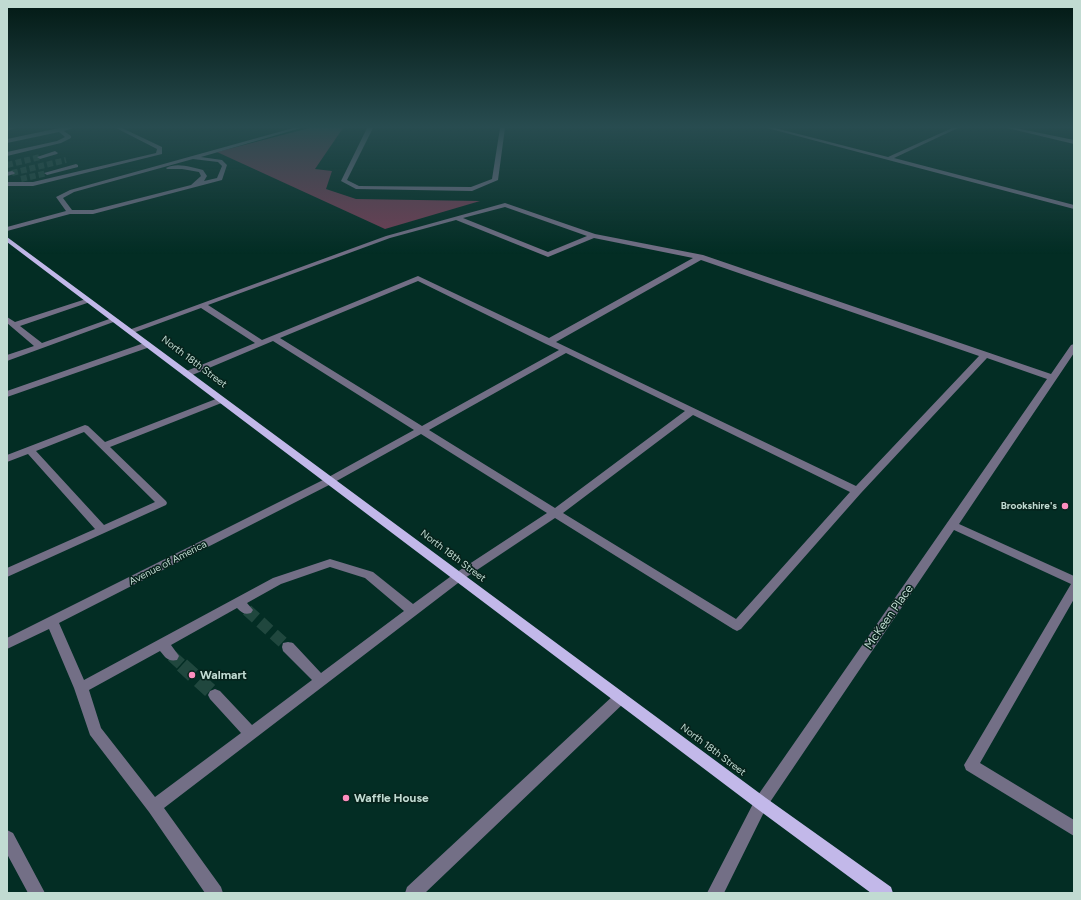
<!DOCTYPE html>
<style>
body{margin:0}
#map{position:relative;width:1081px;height:900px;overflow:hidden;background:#032d24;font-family:Figtree,sans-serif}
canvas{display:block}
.frame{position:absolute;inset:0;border:8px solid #c1dbd2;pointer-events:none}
</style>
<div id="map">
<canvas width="1081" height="900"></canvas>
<div class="frame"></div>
</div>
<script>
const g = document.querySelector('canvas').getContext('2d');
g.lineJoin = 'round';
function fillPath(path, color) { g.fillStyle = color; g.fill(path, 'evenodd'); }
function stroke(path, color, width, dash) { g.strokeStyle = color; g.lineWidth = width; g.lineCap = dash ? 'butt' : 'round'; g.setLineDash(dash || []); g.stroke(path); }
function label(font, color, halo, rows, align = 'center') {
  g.font = font + ' Figtree,sans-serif'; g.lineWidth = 3; g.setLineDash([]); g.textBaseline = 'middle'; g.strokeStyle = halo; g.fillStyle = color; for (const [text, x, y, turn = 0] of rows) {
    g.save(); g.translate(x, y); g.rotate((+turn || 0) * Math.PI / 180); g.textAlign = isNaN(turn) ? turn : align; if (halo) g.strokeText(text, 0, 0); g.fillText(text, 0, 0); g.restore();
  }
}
fillPath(new Path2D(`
 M 309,128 L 343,128 L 315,169 L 332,171 L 326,189 L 356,199 L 480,201 L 385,229 L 217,152 Z`), '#743e55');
stroke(new Path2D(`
 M 7,165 L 40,157
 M 12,173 L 66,160
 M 21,179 L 47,173`), '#20473e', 6, [6, 3]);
stroke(new Path2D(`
 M 247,610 L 288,647
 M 172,656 L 183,666`), '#20473e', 12, [12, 6]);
stroke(new Path2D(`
 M 182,665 L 215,695`), '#20473e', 15, [15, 8]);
fillPath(new Path2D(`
 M 7,128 L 15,128 L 7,131 Z
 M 59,128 L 73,128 L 64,131 L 71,136 L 71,138 L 61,143 L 7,156 L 7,152 L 57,141 L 65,137 L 59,132 L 7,143 L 7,139 Z
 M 116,128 L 122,128 L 162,147 L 162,154 L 33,186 L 7,186 L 7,182 L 33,182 L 156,153 L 157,149 Z
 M 293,128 L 301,128 L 201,157 L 222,160 L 227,165 L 222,180 L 93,214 L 70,214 L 7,231 L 7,227 L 66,211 L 56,197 L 70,190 ZM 193,159 L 218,162 L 222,166 L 217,178 L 204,181 L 207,176 L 203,170 C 192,167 176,162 166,168 L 167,169 L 182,169 L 199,172 L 201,176 L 191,185 L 93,210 L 72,210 L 63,198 L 74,192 Z
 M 367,128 L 373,128 L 347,180 L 359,186 L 471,187 L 492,179 L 500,128 L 505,128 L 498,180 L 472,191 L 356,189 L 341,181 Z
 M 767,128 L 775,128 L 888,157 L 952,128 L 958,128 L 894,158 L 1074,205 L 1074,209 Z
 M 1007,128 L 1016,128 L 1074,140 L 1074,144 Z
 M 55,151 L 58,153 L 57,154 L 40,159 L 37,157 Z
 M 76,164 L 78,165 L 78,167 L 47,175 L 44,173 Z
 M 12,171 L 15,173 L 14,174 L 7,176 L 7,172 Z
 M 505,203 L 595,234 L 703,255 L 1051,374 L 1071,345 L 1074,344 L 1074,353 L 959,524 L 1074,576 L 1074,599 L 980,763 L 1074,820 L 1074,836 L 966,770 L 964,765 L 1071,584 L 954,530 L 766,808 L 724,893 L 707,893 L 756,798 L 1047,379 L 987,358 L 861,493 L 741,629 L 737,631 L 733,629 L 555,518 L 462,580 L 164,808 L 221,887 L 223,893 L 205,893 L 149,812 L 90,735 L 74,688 L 49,629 L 7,649 L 7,638 L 325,479 L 414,430 L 273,341 L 190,376 L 184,376 L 183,374 L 184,372 L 255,343 L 201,308 L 133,333 L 130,333 L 126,331 L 386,236 ZM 505,207 L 587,236 L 548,252 L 463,218 ZM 456,220 L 548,257 L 594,238 L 693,258 L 549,338 L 418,276 L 262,340 L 208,305 L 390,238 ZM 701,260 L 979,356 L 856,486 L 556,342 ZM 418,281 L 546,344 L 559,350 L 422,426 L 280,338 ZM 566,353 L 685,411 L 555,508 L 429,430 ZM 693,415 L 850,492 L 736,619 L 563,513 ZM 421,434 L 547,513 L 454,574 L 413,604 L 373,572 L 330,559 L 273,578 L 84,680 L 59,623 L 333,483 ZM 330,567 L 365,578 L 404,611 L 321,673 L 293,643 L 288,642 L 283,643 L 282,647 L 283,651 L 312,680 L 252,725 L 220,691 L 215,689 L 210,691 L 208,695 L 210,699 L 241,733 L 155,797 L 101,728 L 89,690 L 160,651 C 165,657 168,662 177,660 L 179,656 L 171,645 L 237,608 C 242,613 245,615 251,613 L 253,610 L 247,603 L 281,584 Z
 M 86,299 L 89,299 L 93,301 L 20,326 L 42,343 L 112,318 L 115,318 L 119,320 L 7,361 L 7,355 L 34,346 L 7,323 L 7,317 L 15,322 Z
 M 147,342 L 151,345 L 150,347 L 7,397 L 7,391 Z
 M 221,397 L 226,400 L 224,402 L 110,447 L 166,501 L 167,503 L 166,505 L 7,577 L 7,568 L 95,529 L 28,454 L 7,462 L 7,455 L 85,425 L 88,426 L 105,442 ZM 84,432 L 155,502 L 104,525 L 36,451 Z
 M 620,692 L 625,694 L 627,698 L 625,702 L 425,893 L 405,893 L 407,887 L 615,694 Z
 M 7,830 L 13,833 L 45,893 L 28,893 L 7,854 Z`), '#736f86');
fillPath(new Path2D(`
 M 7,237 L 766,798 L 891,887 L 893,893 L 871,893 L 756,808 L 7,242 Z`), '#c2b8e9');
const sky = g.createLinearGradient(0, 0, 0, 254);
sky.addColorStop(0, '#021914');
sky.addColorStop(0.5, '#284c50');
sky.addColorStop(1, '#284c5000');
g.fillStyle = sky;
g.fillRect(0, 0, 1081, 254);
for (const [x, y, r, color] of [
 [1065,506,4,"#fd8ebe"],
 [192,675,4,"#fd8ebe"],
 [346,798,4,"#fd8ebe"]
]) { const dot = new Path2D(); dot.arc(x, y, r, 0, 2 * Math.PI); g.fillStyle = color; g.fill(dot); stroke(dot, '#06221b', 1.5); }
label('10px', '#c1dbd2', '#06221b', [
 ["North 18th Street",194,362,37],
 ["North 18th Street",453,556,37],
 ["Avenue of America",168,563,-27],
 ["North 18th Street",713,750,37]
]);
label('bold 10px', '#c1dbd2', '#06221b', [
 ["Brookshire's",1057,506]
], 'right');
label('12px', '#c1dbd2', '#06221b', [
 ["McKeen Place",889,617,-55]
]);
label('bold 12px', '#c1dbd2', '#06221b', [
 ["Walmart",200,675],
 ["Waffle House",354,798]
], 'left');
</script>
